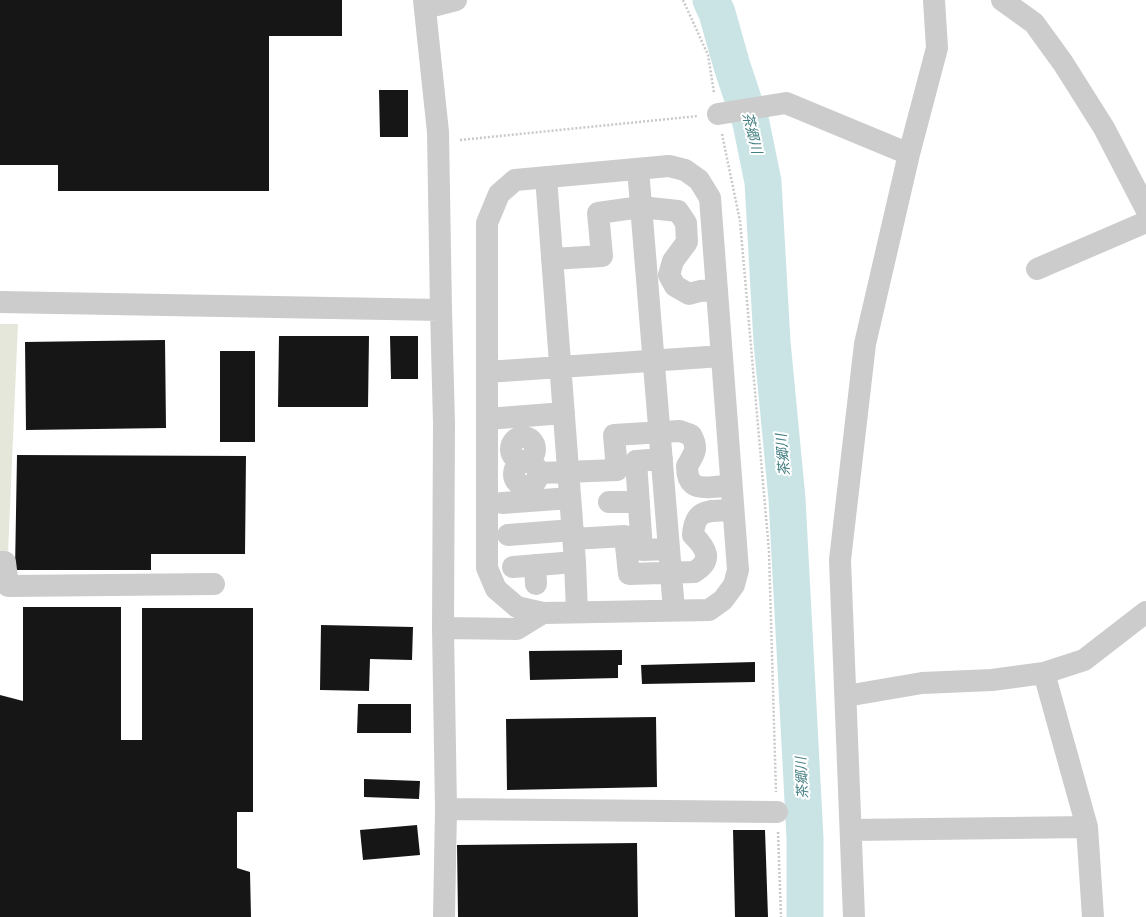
<!DOCTYPE html>
<meta charset="utf-8">
<style>
body{margin:0}
canvas{display:block;background:#fff}
</style>
<canvas width="1146" height="917"></canvas>
<script>
const g = document.querySelector('canvas').getContext('2d');
g.lineJoin = 'round';
function fillPath(path, color) { g.fillStyle = color; g.fill(path, 'evenodd'); }
function stroke(path, color, width, dash) { g.strokeStyle = color; g.lineWidth = width; g.lineCap = dash ? 'butt' : 'round'; g.setLineDash(dash || []); g.stroke(path); }
function label(font, color, halo, rows, align = 'center') {
  g.font = font + ' "Exo 2","Noto Sans JP",sans-serif'; g.lineWidth = 4; g.setLineDash([]); g.textBaseline = 'middle'; g.strokeStyle = halo; g.fillStyle = color; for (const [text, x, y, turn = 0] of rows) {
    g.save(); g.translate(x, y); g.rotate((+turn || 0) * Math.PI / 180); g.textAlign = isNaN(turn) ? turn : align; if (halo) g.strokeText(text, 0, 0); g.fillText(text, 0, 0); g.restore();
  }
}
fillPath(new Path2D(`
 M 0,324 L 18,324 L 8,553 L 0,553 Z`), '#e6e7db');
stroke(new Path2D(`
 M 711,0 L 717,13 L 732,66 L 751,123 L 763,182 L 772,342 L 787,499 L 805,838 L 805,917`), '#cae4e6', 37);
fillPath(new Path2D(`
 M 0,0 L 342,0 L 342,36 L 269,36 L 269,191 L 58,191 L 58,165 L 0,165 Z
 M 379,90 L 408,90 L 408,137 L 380,137 Z
 M 279,336 L 369,336 L 368,407 L 278,407 Z
 M 390,336 L 418,336 L 418,379 L 391,379 Z
 M 165,340 L 166,428 L 26,430 L 25,342 Z
 M 220,351 L 255,351 L 255,442 L 220,442 Z
 M 17,455 L 246,456 L 245,554 L 151,554 L 151,570 L 15,570 Z
 M 23,607 L 121,607 L 121,740 L 142,740 L 142,608 L 253,608 L 253,812 L 237,812 L 237,868 L 250,872 L 251,917 L 0,917 L 0,695 L 23,701 Z
 M 321,625 L 413,627 L 412,660 L 370,659 L 369,691 L 320,690 Z
 M 622,650 L 622,665 L 618,665 L 618,678 L 530,680 L 529,651 Z
 M 755,662 L 755,682 L 642,684 L 641,665 Z
 M 358,704 L 411,704 L 411,733 L 357,733 Z
 M 656,717 L 657,787 L 507,790 L 506,719 Z
 M 364,779 L 420,781 L 419,799 L 364,797 Z
 M 417,825 L 420,855 L 363,860 L 360,830 Z
 M 733,830 L 765,830 L 768,917 L 735,917 Z
 M 637,843 L 638,917 L 458,917 L 457,845 Z`), '#161616');
stroke(new Path2D(`
 M 683,0 L 708,55 L 714,93
 M 722,134 L 740,221 L 769,551 L 776,792
 M 460,140 L 698,116
 M 778,832 L 781,917`), '#c9c9c9', 2.5, [2, 2]);
stroke(new Path2D(`
 M 424,0 L 438,132 L 441,310 L 444,423 L 443,628 L 446,809 L 444,917
 M 1002,0 L 1034,23 L 1063,63 L 1104,128 L 1146,209
 M 425,8 L 456,0
 M 718,114 L 786,103 L 909,154
 M 638,169 L 674,610
 M 546,177 L 575,562 L 577,612
 M 552,259 L 602,256 L 598,213 L 641,207 L 678,211 L 686,223 L 687,242 L 673,261 L 669,275 L 675,286 L 689,294 L 700,291 L 717,290
 M 1037,269 L 1146,222
 M 0,302 L 441,310
 M 487,372 L 722,356
 M 487,419 L 564,413
 M511 449a12 12 0 1 1 24 0a12 12 0 1 1-24 0Z
 M 662,459 L 636,461 L 642,550 L 669,549
 M514 474a12 12 0 1 1 24 0a12 12 0 1 1-24 0Z
 M 539,473 L 617,470 L 614,435 L 680,431 L 691,435 C 699,449 694,454 687,466 C 687,472 688,480 693,484 C 700,490 722,486 731,485
 M 609,502 L 639,502
 M 502,503 L 570,498
 M 508,535 L 573,530
 M 573,539 L 625,536 L 629,574 L 694,572 C 714,560 706,548 693,535 C 695,506 711,512 733,510
 M 0,562 L 5,562 L 8,586 L 214,584
 M 535,565 L 536,584
 M 513,567 L 575,562
 M 443,628 L 517,629 L 543,613 L 709,610 L 723,600 L 734,585 L 738,570 L 710,198 L 699,180 L 685,170 L 669,166 L 515,180 L 499,194 L 487,223 L 487,568 L 496,589 L 517,607 L 543,613
 M 1044,673 L 1087,827 L 1093,917
 M 846,696 L 922,683 L 992,680 L 1044,673 L 1084,660 L 1146,612
 M 446,809 L 777,812
 M 851,830 L 1087,827
 M 854,917 L 840,560 L 865,344 L 909,154 L 937,48 L 934,0`), '#ccc', 22);
label('italic 14px', '#437e81', '#fff', [
 ["茶郷川",752,133,76],
 ["茶郷川",783,455,-95],
 ["茶郷川",802,778,-93]
]);
</script>
